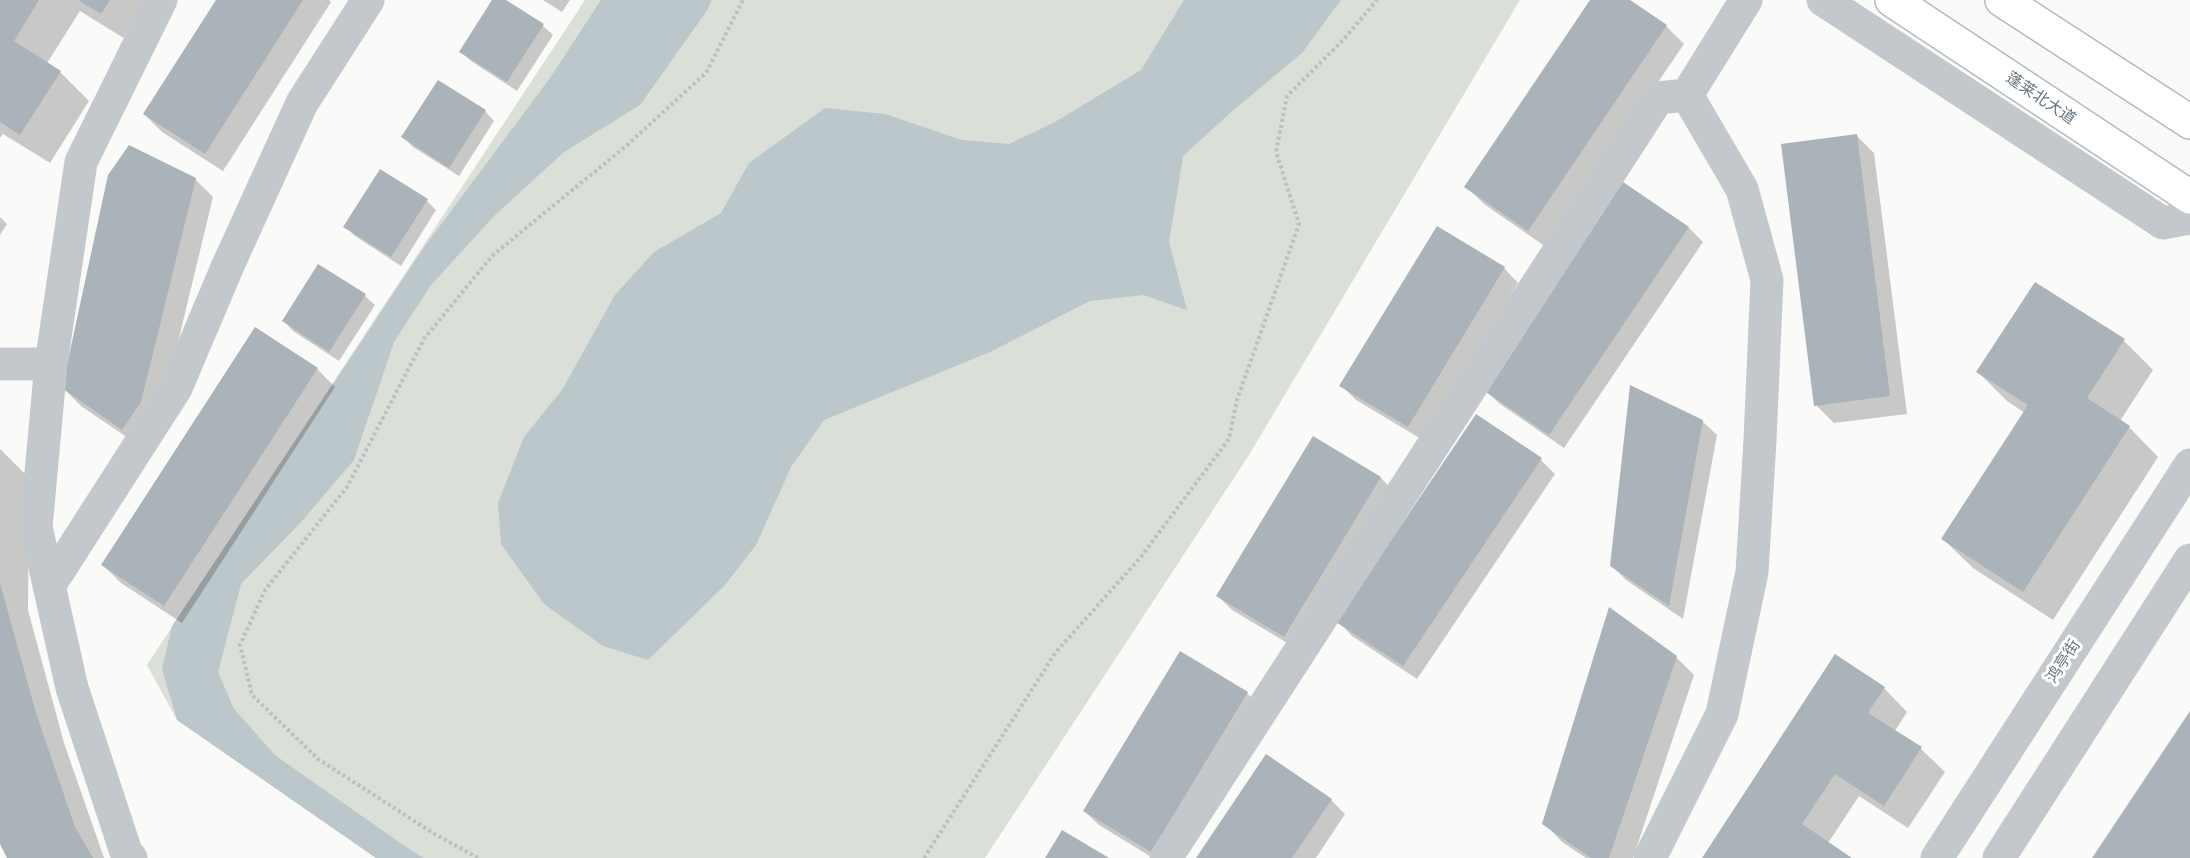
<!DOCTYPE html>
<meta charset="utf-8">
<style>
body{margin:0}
canvas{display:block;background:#fafaf8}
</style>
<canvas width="2190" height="858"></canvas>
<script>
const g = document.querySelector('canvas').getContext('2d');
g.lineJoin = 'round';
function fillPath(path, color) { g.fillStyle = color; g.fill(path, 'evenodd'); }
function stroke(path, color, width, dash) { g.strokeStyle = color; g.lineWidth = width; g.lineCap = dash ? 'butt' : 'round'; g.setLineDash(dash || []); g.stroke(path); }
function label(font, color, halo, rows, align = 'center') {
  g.font = font + ' Barlow,"Noto Sans SC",sans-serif'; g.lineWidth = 6; g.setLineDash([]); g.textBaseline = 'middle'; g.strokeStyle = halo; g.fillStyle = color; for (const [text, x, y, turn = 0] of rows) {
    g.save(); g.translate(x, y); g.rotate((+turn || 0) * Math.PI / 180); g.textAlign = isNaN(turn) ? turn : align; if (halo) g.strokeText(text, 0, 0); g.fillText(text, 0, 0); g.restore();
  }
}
fillPath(new Path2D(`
 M 585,0 L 1520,0 L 1249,455 L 985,858 L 376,858 L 177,720 L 147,665 Z`), '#dadfd7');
fillPath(new Path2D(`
 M 601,0 L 712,0 L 706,12 L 640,105 L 564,152 L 494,216 L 431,285 L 394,342 L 354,460 L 301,522 L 241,584 L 218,672 L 234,709 L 276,756 L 409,849 L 424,858 L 376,858 L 177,720 L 162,669 L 172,626 L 425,246 L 550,78 Z
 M 1184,0 L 1341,0 L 1302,53 L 1230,113 L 1183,156 L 1169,242 L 1187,310 L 1143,295 L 1090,301 L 990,352 L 824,420 L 791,467 L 756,545 L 725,585 L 648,660 L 603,646 L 544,604 L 501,544 L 498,503 L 524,437 L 562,390 L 615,295 L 654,252 L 721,213 L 749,163 L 825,108 L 885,114 L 962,140 L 1009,144 L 1055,122 L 1141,70 Z`), '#bbc7cb');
fillPath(new Path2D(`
 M 0,0 L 158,0 L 130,42 L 80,11 L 47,63 L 60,72 L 89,101 L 50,163 L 3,134 L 0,138 Z
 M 218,0 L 329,0 L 331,2 L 223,171 L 162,132 L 144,114 Z
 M 494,0 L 503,0 L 543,26 L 553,35 L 517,91 L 471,61 L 461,51 Z
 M 543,0 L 570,0 L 562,12 Z
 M 1592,0 L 1628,0 L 1666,26 L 1684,44 L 1546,247 L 1484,204 L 1466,186 Z
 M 485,111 L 494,121 L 459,176 L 413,147 L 403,137 Z
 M 1856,135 L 1874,153 L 1907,414 L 1834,423 L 1816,405 Z
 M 195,179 L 213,197 L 159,421 L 141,447 L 81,406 L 63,388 Z
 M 1624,184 L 1689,228 L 1703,242 L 1564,448 L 1500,404 L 1485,390 Z
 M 427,201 L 436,210 L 401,266 L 355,236 L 345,226 Z
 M 0,217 L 7,224 L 0,235 Z
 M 319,266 L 365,296 L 375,305 L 339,361 L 293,331 L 284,321 Z
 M 1504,268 L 1518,283 L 1423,440 L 1356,400 L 1341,385 Z
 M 2124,341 L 2153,370 L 2120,421 L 2129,427 L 2158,457 L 2053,620 L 1973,568 L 1943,539 L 2025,413 L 2007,401 L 1978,372 Z
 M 317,369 L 335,387 L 182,623 L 121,583 L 103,565 Z
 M 1477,416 L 1541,460 L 1555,474 L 1417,679 L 1352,636 L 1338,621 Z
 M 1702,421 L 1717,435 L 1683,619 L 1626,580 L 1611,565 Z
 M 1314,438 L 1381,478 L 1395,493 L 1299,650 L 1232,610 L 1218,596 Z
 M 0,449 L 29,478 L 28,610 L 64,743 L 104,858 L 9,858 L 0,840 Z
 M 1180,653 L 1247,693 L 1261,708 L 1153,858 L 1099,825 L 1084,811 Z
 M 1676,657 L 1694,675 L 1633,858 L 1586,858 L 1562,842 L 1544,823 Z
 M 1884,688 L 1907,712 L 1895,731 L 1921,749 L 1945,772 L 1908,828 L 1859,796 L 1828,843 L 1850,858 L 1704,858 Z
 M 1331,800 L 1345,814 L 1316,858 L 1198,858 Z`), '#0003');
fillPath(new Path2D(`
 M 0,0 L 39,0 L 14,41 L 61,71 L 20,135 L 0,122 Z
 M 78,0 L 110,0 L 101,14 Z
 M 216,0 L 303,0 L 205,154 L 143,114 Z
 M 492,0 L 506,0 L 544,24 L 507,82 L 459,52 Z
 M 1590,0 L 1630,0 L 1667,25 L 1528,231 L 1464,187 Z
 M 438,80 L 486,110 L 449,168 L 401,137 Z
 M 1857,134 L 1890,396 L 1814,406 L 1781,144 Z
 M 129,145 L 196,178 L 141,402 L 122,430 L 62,388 L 108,175 Z
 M 380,169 L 428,199 L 391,257 L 343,227 Z
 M 1623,182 L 1689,227 L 1549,435 L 1483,390 Z
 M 1437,226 L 1505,267 L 1408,427 L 1339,386 Z
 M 318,264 L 366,294 L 329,352 L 282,321 Z
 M 2035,282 L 2125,339 L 2087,398 L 2130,426 L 2023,592 L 1941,539 L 2028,405 L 1976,372 Z
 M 255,327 L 318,368 L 164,606 L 101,565 Z
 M 1630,385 L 1703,420 L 1669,606 L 1610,566 Z
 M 1476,414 L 1542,458 L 1403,666 L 1336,622 Z
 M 1313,436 L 1381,477 L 1284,637 L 1216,596 Z
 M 0,583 L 36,713 L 75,827 L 93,858 L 7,858 L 0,844 Z
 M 1609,607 L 1677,656 L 1609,858 L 1591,858 L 1542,824 Z
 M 1180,651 L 1248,692 L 1151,852 L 1083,811 Z
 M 1835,654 L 1885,687 L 1868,713 L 1922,747 L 1884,806 L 1835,774 L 1802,824 L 1852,858 L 1702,858 Z
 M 2190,711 L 2190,858 L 2092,858 Z
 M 1266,754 L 1332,799 L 1292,858 L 1196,858 Z
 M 1062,830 L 1109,858 L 1045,858 Z`), '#aab3b9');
const major = new Path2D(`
 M 1892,0 L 2190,197
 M 2002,0 L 2190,122`);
stroke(major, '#b5babe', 36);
stroke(new Path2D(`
 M 478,858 L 433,833 L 318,759 L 252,695 L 240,645 L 265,590 L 347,487 L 424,339 L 492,256 L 626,146 L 706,73 L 743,0
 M 924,858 L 1056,652 L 1140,558 L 1229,439 L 1237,400 L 1299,224 L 1276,152 L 1287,96 L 1343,40 L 1377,0`), '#bbbfc2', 4, [3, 3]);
stroke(new Path2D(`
 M 1823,0 L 2163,223 L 2190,218
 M 0,364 L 51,364
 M 49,586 L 176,388 L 229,263 L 302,103 L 368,0
 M 131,858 L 126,852 L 72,688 L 36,527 L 51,364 L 81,162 L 161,0
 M 1166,858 L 1658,98 L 1687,95
 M 1650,858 L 1722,714 L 1752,572 L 1760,440 L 1767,280 L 1742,189 L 1687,95 L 1746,0
 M 1937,858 L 2190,465
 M 1999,858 L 2190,560`), '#c3c8cc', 33);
stroke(major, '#fff', 33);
label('16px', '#657683', '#fff', [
 ["蓬莱北大道",2041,98,34],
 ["鸿亭街",2063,661,-57]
]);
</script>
